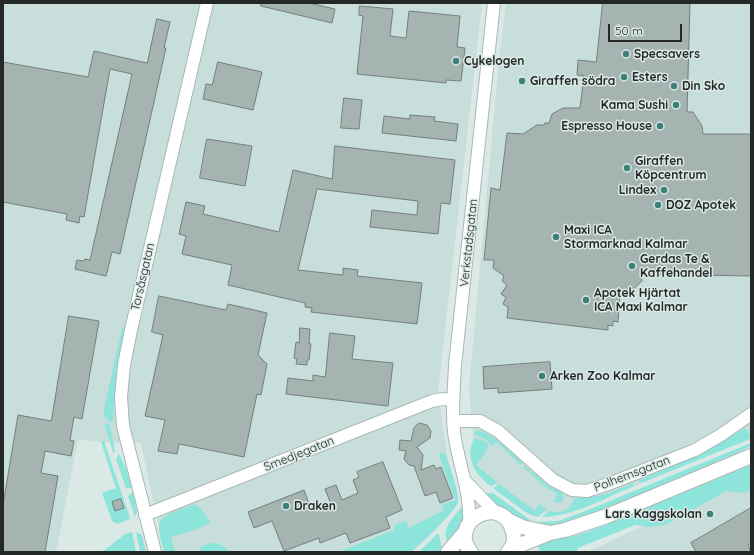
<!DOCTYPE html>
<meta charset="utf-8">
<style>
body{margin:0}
#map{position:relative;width:754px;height:555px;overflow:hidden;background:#dae8e6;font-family:Quicksand,sans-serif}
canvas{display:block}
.frame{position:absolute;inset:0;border:4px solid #242928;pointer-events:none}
.scale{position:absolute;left:608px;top:24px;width:74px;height:18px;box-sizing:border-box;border:2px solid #242928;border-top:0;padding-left:5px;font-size:12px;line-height:14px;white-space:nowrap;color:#242928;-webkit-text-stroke:3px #dae8e6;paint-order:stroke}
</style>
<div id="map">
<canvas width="754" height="555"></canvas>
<div class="frame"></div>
<div class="scale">50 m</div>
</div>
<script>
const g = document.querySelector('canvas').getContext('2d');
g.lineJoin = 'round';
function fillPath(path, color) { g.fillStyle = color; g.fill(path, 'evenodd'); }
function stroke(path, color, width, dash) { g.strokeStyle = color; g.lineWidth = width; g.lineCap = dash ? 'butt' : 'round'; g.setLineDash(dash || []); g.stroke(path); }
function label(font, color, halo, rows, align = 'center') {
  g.font = font + ' Quicksand,sans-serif'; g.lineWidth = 3; g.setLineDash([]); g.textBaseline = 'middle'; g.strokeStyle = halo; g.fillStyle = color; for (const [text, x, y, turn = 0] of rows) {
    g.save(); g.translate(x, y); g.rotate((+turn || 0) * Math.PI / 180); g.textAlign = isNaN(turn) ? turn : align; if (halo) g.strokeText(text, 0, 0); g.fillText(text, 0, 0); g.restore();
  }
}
fillPath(new Path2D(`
 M 3,3 L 482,3 L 438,392 L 454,504 L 367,552 L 164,552 L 141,443 L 101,442 L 78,439 L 56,552 L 3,552 Z
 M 506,3 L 751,3 L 751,437 L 625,490 L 551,515 L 526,509 L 476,469 L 469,388 L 499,60 Z
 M 751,476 L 751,552 L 587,552 Z`), '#c7deda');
fillPath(new Path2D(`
 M 122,328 L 124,329 L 124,333 L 117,369 L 113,422 L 110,422 L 104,416 L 104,409 Z
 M 105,423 L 109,424 L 111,430 L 115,453 L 113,452 L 106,429 Z
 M 745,428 L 751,436 L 750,439 L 641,483 L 638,481 L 706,451 Z
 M 476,430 C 495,434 509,450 523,463 L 521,465 L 496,442 L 492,446 L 486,439 L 475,435 Z
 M 474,438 L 484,441 L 488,445 L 486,452 L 476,465 L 497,482 L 491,486 C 474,474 465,458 474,438 Z
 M 104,441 L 128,512 L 130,519 L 117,524 L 112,521 L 102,493 L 116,488 L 101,442 Z
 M 751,443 L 751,446 C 709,465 667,485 624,502 C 596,513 568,528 536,526 L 537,522 L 558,521 L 583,512 Z
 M 441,453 L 446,454 C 449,466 459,491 458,502 C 456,511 420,545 411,552 L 339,552 L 394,530 L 395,525 L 406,521 L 409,528 L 442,511 L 444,507 L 441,505 L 455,500 L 439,455 Z
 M 119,454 L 126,468 L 132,488 L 126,488 L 116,459 Z
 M 751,465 L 751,490 L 744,493 L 726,491 L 667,524 L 650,527 L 635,525 L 578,548 L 577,552 L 540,552 L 537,543 L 577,535 L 590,531 Z
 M 525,466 L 549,486 L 562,493 L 564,497 L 562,502 L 559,503 L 554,502 L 557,494 L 543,485 L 524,468 Z
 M 633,483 L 634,486 C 607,497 572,517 542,517 L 550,511 C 563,514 569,510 575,498 C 582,496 589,497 597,496 C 609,494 621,488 633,483 Z
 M 499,484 L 535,511 L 539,504 L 547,509 L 538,517 L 528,514 L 493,488 Z
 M 133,492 L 137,512 L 135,517 L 128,496 Z
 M 488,493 L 493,493 L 529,519 L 530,525 L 497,507 L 484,496 Z
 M 195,504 L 201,509 L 210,521 L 208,524 L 195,530 L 171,537 L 175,552 L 164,552 C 162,544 159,535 159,527 C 160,513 184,509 195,504 Z
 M 463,505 L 464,521 L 450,545 C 437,530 455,517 463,505 Z
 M 132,532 L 136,552 L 102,552 L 125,534 Z
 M 136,532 L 142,535 L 146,552 L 140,552 Z
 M 437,534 L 439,534 L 441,545 L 445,549 L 441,552 L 419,552 Z
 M 212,543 C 219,543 225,546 229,552 L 201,552 L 200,547 Z`), '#8ce4da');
const building = new Path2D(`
 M 261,3 L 309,3 L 335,9 L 332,23 L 261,6 Z
 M 603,3 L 690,3 L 687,112 L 693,112 L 702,126 L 703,134 L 751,134 L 751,276 L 641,274 L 642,281 L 628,294 L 620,293 L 618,322 L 613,321 L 613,326 L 608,325 L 608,330 L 507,318 L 508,307 L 503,304 L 506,297 L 501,294 L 507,285 L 502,281 L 504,276 L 493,268 L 494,260 L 484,260 L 491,188 L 500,190 L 507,133 L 523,134 L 537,125 L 544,125 L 545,123 L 549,123 L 552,114 L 563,108 L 580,108 L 584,76 L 577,75 L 578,60 L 596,62 Z
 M 360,6 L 393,9 L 390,36 L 406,38 L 409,11 L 460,16 L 457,47 L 465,48 L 461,81 L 446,80 L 446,83 L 357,74 L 363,16 L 359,15 Z
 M 157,19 L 170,22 L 164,48 L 166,48 L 120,254 L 112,252 L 106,276 L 75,269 L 77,260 L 84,261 L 85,259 L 90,260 L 132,74 L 110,69 L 84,217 L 80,216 L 79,223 L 66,220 L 67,214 L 3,202 L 3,62 L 88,77 L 94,51 L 147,63 Z
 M 218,62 L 262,72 L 253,110 L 203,99 L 206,84 L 212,85 Z
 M 344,98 L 362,100 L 359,129 L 341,128 Z
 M 410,115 L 435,117 L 434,121 L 458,124 L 456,141 L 382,133 L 384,116 L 410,119 Z
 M 207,139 L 252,146 L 245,186 L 200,178 Z
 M 335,146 L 455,160 L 450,204 L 441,203 L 438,234 L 370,227 L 372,210 L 417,215 L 418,201 L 317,189 L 298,270 L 343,275 L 343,268 L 358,270 L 357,276 L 422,283 L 417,324 L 311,312 L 312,308 L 305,307 L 305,303 L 228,285 L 232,265 L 182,254 L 186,236 L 179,234 L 186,202 L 205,206 L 203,214 L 279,232 L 293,170 L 332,179 Z
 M 159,296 L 226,310 L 228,304 L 267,313 L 258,355 L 267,364 L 261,395 L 257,394 L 244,457 L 179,444 L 177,454 L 158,451 L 165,420 L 145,416 L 163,335 L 152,332 Z
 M 69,316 L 99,321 L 82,419 L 74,417 L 70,440 L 74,441 L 71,456 L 45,451 L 41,473 L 58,476 L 45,552 L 3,552 L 3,505 L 18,415 L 51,421 Z
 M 300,328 L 310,329 L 309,343 L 311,344 L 309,360 L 307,360 L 307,365 L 296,364 L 297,359 L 294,358 L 296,342 L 299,343 Z
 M 330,333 L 355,336 L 352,359 L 393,363 L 388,406 L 286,394 L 288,378 L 313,381 L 313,375 L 325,377 Z
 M 550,362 L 552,389 L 498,393 L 498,388 L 484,389 L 483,367 Z
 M 419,423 L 427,425 L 431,431 L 430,438 L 417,447 L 423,455 L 421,470 L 434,465 L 436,469 L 441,467 L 453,498 L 440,503 L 436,492 L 425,496 L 414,466 L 409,465 L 404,459 L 406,451 L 399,450 L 400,440 L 411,441 L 414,428 Z
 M 383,462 L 402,510 L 386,517 L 390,528 L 350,543 L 346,533 L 320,543 L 319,538 L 284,551 L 272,521 L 254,528 L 248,512 L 304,490 L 312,512 L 331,504 L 325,489 L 336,485 L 342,500 L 358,493 L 353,480 L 359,477 L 357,472 Z
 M 121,499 L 124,508 L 115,511 L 112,502 Z
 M 751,508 L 751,543 L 748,545 L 751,552 L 696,552 L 691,543 Z`);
fillPath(building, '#a6b4b1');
stroke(building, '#73807e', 1);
const minor = new Path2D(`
 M 453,421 L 480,421 L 498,431 L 553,480 L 572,490 L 587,491 L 611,483 L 695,450 L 721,435 L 751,414
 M 465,481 L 495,512
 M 145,515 L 432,401 L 442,399 L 453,400
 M 469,524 C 471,494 460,468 455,439 C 451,415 454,390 455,365 L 494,3
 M 155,552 L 123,426 L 121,397 L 124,365 L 131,330 L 207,3`);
const tertiary = new Path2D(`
 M 508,520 L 522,527 L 550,533
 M 510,549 L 550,533 L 565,530 L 607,516 L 751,456
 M 448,552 L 466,531
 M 471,552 C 446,522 503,491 513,532 C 515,539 513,547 508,552`);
stroke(minor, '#aab7b5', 14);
stroke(tertiary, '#aab7b5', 16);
stroke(minor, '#fff', 12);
stroke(tertiary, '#fff', 14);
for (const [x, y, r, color] of [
 [626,54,4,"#3b817a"],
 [456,61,4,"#3b817a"],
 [624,77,4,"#3b817a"],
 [522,81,4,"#3b817a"],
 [674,86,4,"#3b817a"],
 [676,105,4,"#3b817a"],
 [660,126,4,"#3b817a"],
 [627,168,4,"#3b817a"],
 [664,190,4,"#3b817a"],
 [658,205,4,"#3b817a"],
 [556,237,4,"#3b817a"],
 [632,266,4,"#3b817a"],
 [586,300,4,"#3b817a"],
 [542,376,4,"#3b817a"],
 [286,506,4,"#3b817a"],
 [710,514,4,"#3b817a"]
]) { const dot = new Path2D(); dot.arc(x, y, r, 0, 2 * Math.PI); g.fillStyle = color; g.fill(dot); stroke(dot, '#dae8e6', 1.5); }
label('bold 12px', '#242928', '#dae8e6', [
 ["Specsavers",634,54],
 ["Cykelogen",464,61],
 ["Esters",632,77],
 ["Giraffen södra",530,81],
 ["Din Sko",682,86],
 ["Kama Sushi",668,105,"right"],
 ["Espresso House",652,126,"right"],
 ["Giraffen",635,161],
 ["Köpcentrum",635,175],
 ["Lindex",656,190,"right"],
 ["DOZ Apotek",666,205],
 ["Maxi ICA",564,230],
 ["Stormarknad Kalmar",564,244],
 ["Gerdas Te &",640,259],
 ["Kaffehandel",640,273],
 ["Apotek Hjärtat",594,293],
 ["ICA Maxi Kalmar",594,307],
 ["Arken Zoo Kalmar",550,376],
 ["Draken",294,506],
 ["Lars Kaggskolan",702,514,"right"]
], 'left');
label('12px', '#242928', '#dae8e6', [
 ["Verkstadsgatan",469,243,-84],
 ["Torsåsgatan",143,277,-77],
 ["Smedjegatan",299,454,-22],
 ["Polhemsgatan",632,474,-21]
]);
</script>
